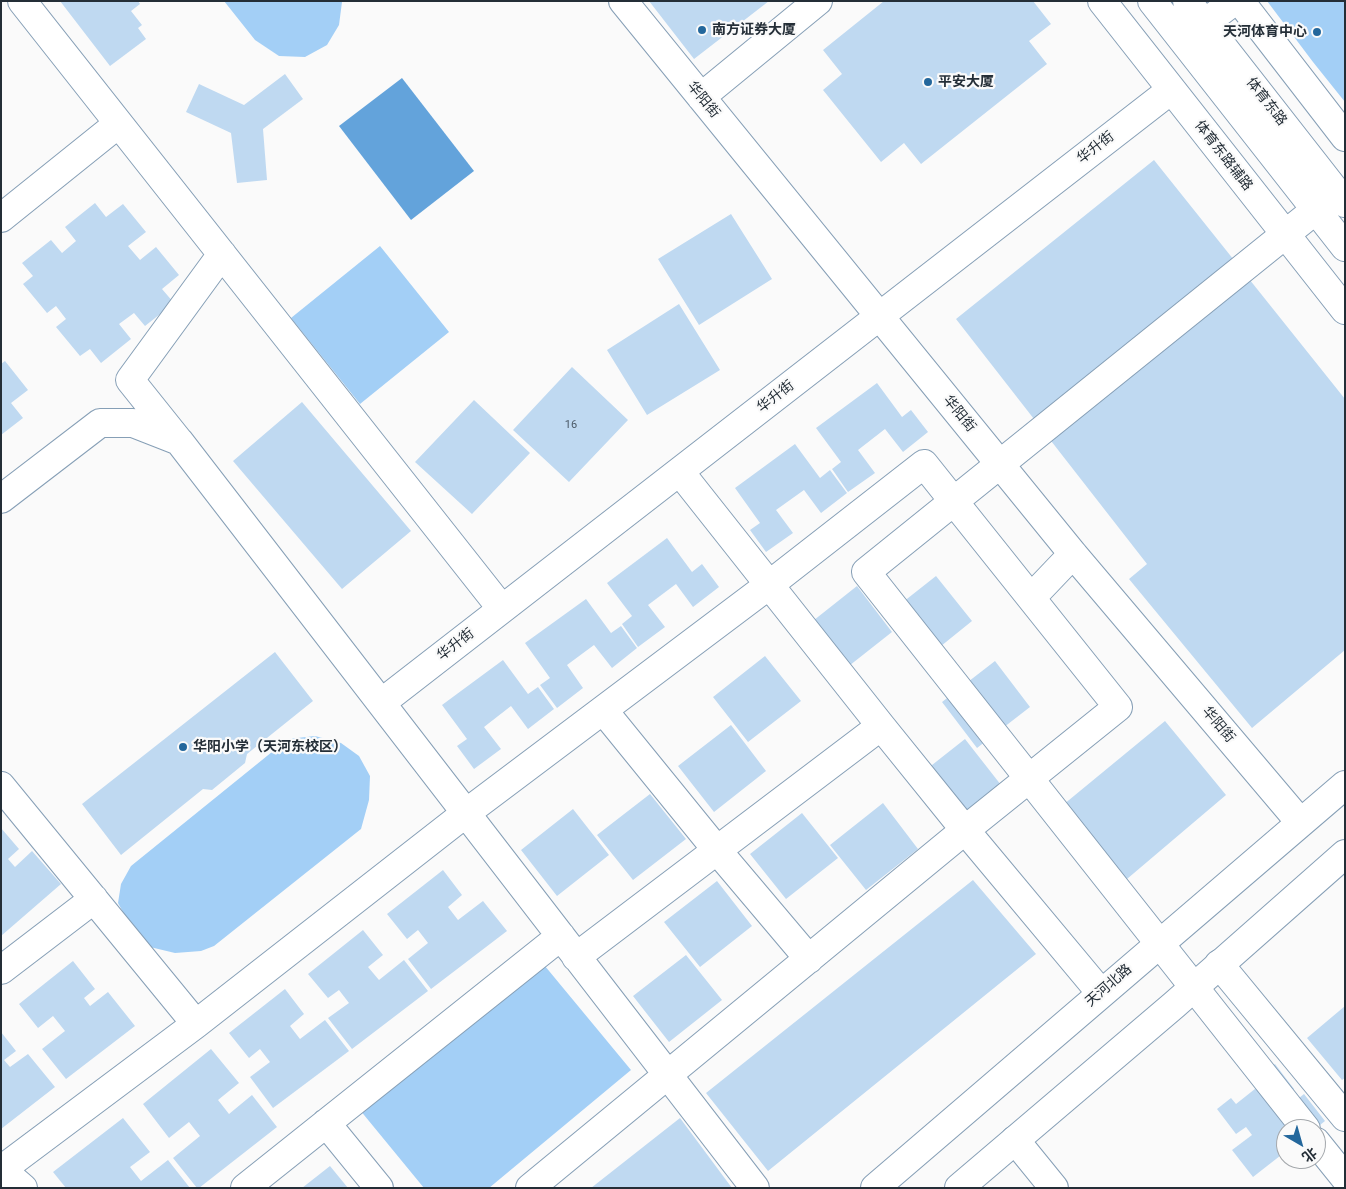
<!DOCTYPE html>
<meta charset="utf-8">
<style>
body{margin:0}
#map{position:relative;width:1346px;height:1189px;overflow:hidden;background:#fafafa;font-family:Roboto,"Noto Sans SC",sans-serif}
canvas{display:block}
.frame{position:absolute;inset:0;border:2px solid #242e37;pointer-events:none}
.north{position:absolute;left:1276px;top:1119px;width:50px;height:50px;box-sizing:border-box;background:#fafafa;border:1px solid #a4a8ac;border-radius:50%;rotate:142deg;font-size:14px;font-weight:700;line-height:20px;text-align:center;color:#242e37}
.north::after{content:'';display:block;margin:auto;width:18px;height:22px;background:#23679c;clip-path:polygon(50% 0,100% 100%,50% 72%,0 100%)}
</style>
<div id="map">
<canvas width="1346" height="1189"></canvas>
<div class="frame"></div>
<div class="north">北</div>
</div>
<script>
const g = document.querySelector('canvas').getContext('2d');
g.lineJoin = 'round';
function fillPath(path, color) { g.fillStyle = color; g.fill(path, 'evenodd'); }
function stroke(path, color, width, dash) { g.strokeStyle = color; g.lineWidth = width; g.lineCap = dash ? 'butt' : 'round'; g.setLineDash(dash || []); g.stroke(path); }
function label(font, color, halo, rows, align = 'center') {
  g.font = font + ' Roboto,"Noto Sans SC",sans-serif'; g.lineWidth = 4.5; g.setLineDash([]); g.textBaseline = 'middle'; g.strokeStyle = halo; g.fillStyle = color; for (const [text, x, y, turn = 0] of rows) {
    g.save(); g.translate(x, y); g.rotate((+turn || 0) * Math.PI / 180); g.textAlign = isNaN(turn) ? turn : align; if (halo) g.strokeText(text, 0, 0); g.fillText(text, 0, 0); g.restore();
  }
}
fillPath(new Path2D(`
 M 224,1 L 342,1 L 342,2 L 339,25 L 327,45 L 305,57 L 279,56 L 255,40 Z
 M 1267,1 L 1345,1 L 1345,102 L 1313,62 Z
 M 380,246 L 449,332 L 360,404 L 291,318 Z
 M 315,736 L 341,743 L 359,756 L 370,776 L 369,800 L 361,829 L 214,946 L 201,951 L 175,953 L 150,947 L 133,930 L 118,903 L 121,884 L 131,866 L 288,739 Z
 M 535,954 L 631,1070 L 489,1188 L 424,1188 L 355,1104 Z`), '#a3cff6');
fillPath(new Path2D(`
 M 402,78 L 474,171 L 411,220 L 339,126 Z`), '#63a3db');
fillPath(new Path2D(`
 M 60,1 L 138,1 L 140,4 L 131,11 L 142,25 L 138,28 L 146,39 L 110,66 Z
 M 649,1 L 769,1 L 694,59 Z
 M 884,1 L 1033,1 L 1051,24 L 1029,41 L 1047,64 L 921,164 L 904,143 L 881,162 L 823,90 L 842,74 L 823,50 Z
 M 285,74 L 303,99 L 263,129 L 267,180 L 237,183 L 231,133 L 186,112 L 199,84 L 244,105 Z
 M 1154,160 L 1345,399 L 1345,650 L 1252,728 L 1129,579 L 1147,564 L 956,319 Z
 M 95,203 L 106,217 L 123,204 L 146,232 L 128,246 L 140,260 L 156,247 L 179,275 L 162,289 L 174,303 L 145,326 L 134,313 L 119,324 L 131,339 L 101,363 L 90,349 L 80,356 L 56,327 L 66,319 L 56,306 L 47,313 L 23,284 L 33,276 L 22,263 L 51,240 L 62,253 L 76,241 L 65,227 Z
 M 731,214 L 772,279 L 699,325 L 658,259 Z
 M 679,304 L 720,370 L 647,415 L 607,350 Z
 M 5,361 L 28,390 L 11,403 L 23,418 L 1,435 L 1,364 Z
 M 572,367 L 628,420 L 569,482 L 513,430 Z
 M 877,383 L 902,417 L 911,410 L 928,432 L 903,452 L 885,429 L 858,450 L 875,473 L 848,492 L 832,469 L 841,462 L 816,428 Z
 M 474,400 L 530,453 L 472,514 L 415,462 Z
 M 302,402 L 411,531 L 342,589 L 233,461 Z
 M 795,444 L 820,478 L 830,470 L 847,493 L 821,513 L 804,490 L 776,510 L 793,533 L 766,552 L 750,530 L 760,523 L 735,488 Z
 M 667,538 L 692,572 L 702,564 L 719,587 L 693,607 L 676,584 L 648,605 L 665,627 L 638,647 L 622,624 L 632,616 L 607,583 Z
 M 936,576 L 972,621 L 920,663 L 884,617 Z
 M 857,586 L 892,632 L 840,673 L 804,628 Z
 M 586,599 L 611,633 L 621,626 L 637,648 L 612,668 L 594,645 L 567,665 L 583,688 L 557,708 L 540,685 L 550,678 L 525,643 Z
 M 275,652 L 313,701 L 247,754 L 245,763 L 212,790 L 203,789 L 121,855 L 82,804 Z
 M 765,656 L 801,701 L 748,742 L 713,697 Z
 M 503,660 L 528,694 L 538,687 L 554,709 L 528,729 L 511,706 L 484,727 L 501,749 L 474,769 L 457,746 L 467,739 L 442,705 Z
 M 995,661 L 1030,707 L 977,748 L 942,702 Z
 M 1165,721 L 1226,795 L 1114,890 L 1052,814 Z
 M 731,725 L 766,771 L 714,812 L 678,766 Z
 M 965,739 L 1001,785 L 948,826 L 913,780 Z
 M 650,794 L 686,839 L 633,880 L 597,835 Z
 M 883,803 L 918,849 L 866,890 L 830,845 Z
 M 573,809 L 609,855 L 557,896 L 521,850 Z
 M 802,813 L 838,858 L 786,899 L 750,854 Z
 M 1,828 L 19,849 L 8,859 L 15,867 L 32,851 L 61,884 L 1,936 Z
 M 443,870 L 462,895 L 448,907 L 458,920 L 483,901 L 507,931 L 431,989 L 408,959 L 428,943 L 418,930 L 407,939 L 387,914 Z
 M 973,880 L 1036,954 L 768,1171 L 706,1093 Z
 M 717,881 L 752,926 L 700,967 L 664,922 Z
 M 363,930 L 383,955 L 368,967 L 379,980 L 404,960 L 428,991 L 352,1049 L 328,1018 L 349,1003 L 339,990 L 328,998 L 308,974 Z
 M 686,955 L 722,1000 L 669,1042 L 633,996 Z
 M 73,961 L 95,989 L 84,998 L 90,1006 L 108,992 L 135,1026 L 66,1079 L 42,1049 L 65,1031 L 53,1016 L 38,1028 L 19,1004 Z
 M 285,989 L 304,1014 L 290,1026 L 300,1039 L 325,1020 L 349,1051 L 273,1108 L 250,1077 L 270,1062 L 260,1049 L 249,1058 L 229,1033 Z
 M 1345,1006 L 1345,1078 L 1342,1080 L 1307,1038 Z
 M 1,1032 L 16,1051 L 4,1060 L 10,1067 L 28,1054 L 55,1087 L 1,1129 Z
 M 211,1049 L 239,1083 L 218,1100 L 229,1114 L 252,1095 L 277,1127 L 199,1188 L 197,1188 L 173,1158 L 200,1136 L 189,1122 L 169,1138 L 143,1104 Z
 M 1275,1064 L 1294,1089 L 1282,1098 L 1289,1106 L 1304,1094 L 1325,1121 L 1315,1129 L 1286,1129 L 1286,1154 L 1285,1152 L 1253,1177 L 1232,1150 L 1252,1135 L 1246,1127 L 1236,1134 L 1217,1109 L 1231,1098 L 1236,1104 L 1265,1081 L 1260,1075 Z
 M 123,1118 L 150,1152 L 130,1167 L 141,1181 L 168,1160 L 190,1188 L 66,1188 L 53,1172 Z
 M 680,1118 L 732,1188 L 591,1188 Z
 M 1290,1159 L 1307,1159 L 1297,1167 Z
 M 330,1166 L 348,1188 L 302,1188 Z`), '#bfd9f1');
const minor = new Path2D(`
 M 22,1 L 502,609
 M 623,1 L 1073,554 L 1300,822
 M 1102,1 L 1345,310
 M 1240,1 L 1345,137
 M 1205,23 L 1234,1
 M 701,97 L 818,1
 M 1,218 L 118,124
 M 178,440 L 130,380 L 222,254
 M 680,472 L 881,726 L 965,830 L 1101,993
 M 1,499 L 100,423 L 133,423 L 179,441 L 755,1188
 M 1031,598 L 1073,554
 M 381,703 L 1171,90
 M 603,710 L 716,849 L 809,959
 M 1,786 L 196,1024
 M 576,957 L 881,726
 M 1219,964 L 1345,1117
 M 1,970 L 94,899
 M 326,1123 L 379,1188
 M 1306,1129 L 866,572 L 1334,195
 M 1015,1140 L 1054,1188
 M 1316,1142 L 1345,1178
 M 1,1169 L 23,1188
 M 1,1170 L 196,1024 L 466,813 L 769,585 L 924,464 L 1118,707 L 965,830 L 530,1188
 M 245,1188 L 561,936`);
const major = new Path2D(`
 M 1152,1 L 1345,247
 M 1187,1 L 1345,203
 M 875,1188 L 1345,785
 M 959,1188 L 1174,1005 L 1345,854`);
stroke(minor, '#869fb6', 30);
stroke(major, '#869fb6', 30);
stroke(minor, '#fff', 28);
stroke(major, '#fff', 28);
for (const [x, y, r, color] of [
 [702,30,5,"#23679c"],
 [1317,32,5,"#23679c"],
 [928,82,5,"#23679c"],
 [183,747,5,"#23679c"]
]) { const dot = new Path2D(); dot.arc(x, y, r, 0, 2 * Math.PI); g.fillStyle = color; g.fill(dot); stroke(dot, '#fafafa', 2); }
label('11px', '#4b5966', null, [
 ["16",571,425]
]);
label('bold 14px', '#242e37', '#fafafa', [
 ["南方证券大厦",712,30],
 ["天河体育中心",1307,32,"right"],
 ["平安大厦",938,82],
 ["华阳小学（天河东校区）",193,747]
], 'left');
label('14px', '#242e37', '#fafafa', [
 ["华阳街",703,100,51],
 ["体育东路",1266,102,52],
 ["华升街",1096,148,-38],
 ["体育东路辅路",1223,156,52],
 ["华升街",776,397,-38],
 ["华阳街",959,414,51],
 ["华升街",456,645,-38],
 ["华阳街",1218,725,50],
 ["天河北路",1109,986,-41]
]);
</script>
